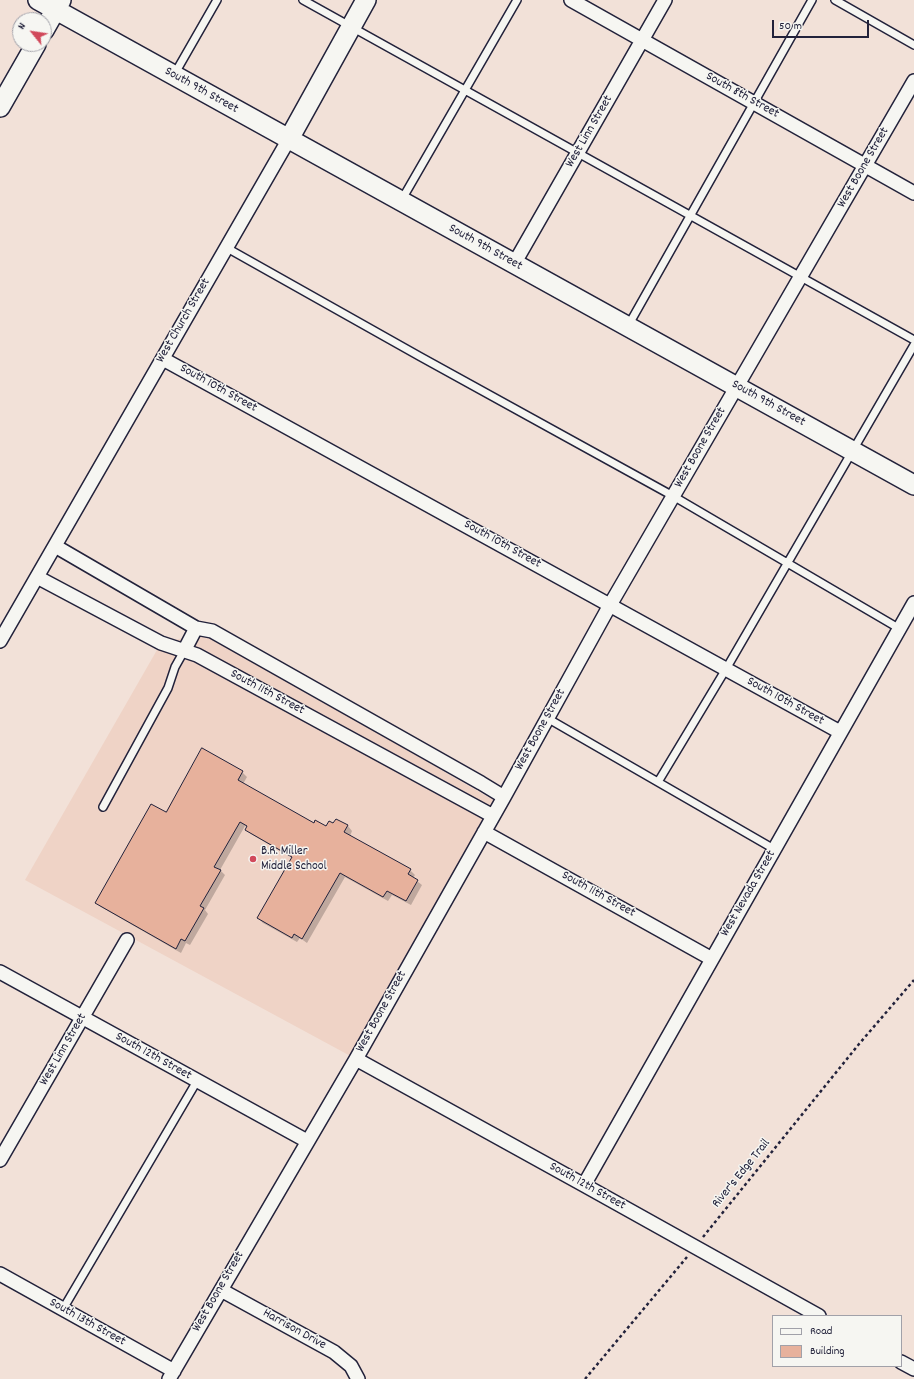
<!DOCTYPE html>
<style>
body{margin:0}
#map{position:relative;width:914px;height:1379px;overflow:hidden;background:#f2e1d8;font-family:Dekko,sans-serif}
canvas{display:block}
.legend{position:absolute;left:772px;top:1315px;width:130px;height:52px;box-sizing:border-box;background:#f6f6f2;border:1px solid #a1a1a9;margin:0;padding:5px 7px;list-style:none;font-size:12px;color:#22223b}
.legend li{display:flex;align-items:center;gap:8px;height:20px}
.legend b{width:20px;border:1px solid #a1a1a9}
.north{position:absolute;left:12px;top:12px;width:40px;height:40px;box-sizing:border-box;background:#f6f6f2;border:1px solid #a1a1a9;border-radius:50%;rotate:300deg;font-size:11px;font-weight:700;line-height:16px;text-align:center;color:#22223b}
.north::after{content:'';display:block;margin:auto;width:14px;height:18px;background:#d1495b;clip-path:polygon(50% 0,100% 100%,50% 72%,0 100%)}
.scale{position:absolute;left:772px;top:20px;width:97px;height:18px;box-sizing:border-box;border:2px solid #22223b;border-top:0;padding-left:5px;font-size:12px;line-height:14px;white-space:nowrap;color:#22223b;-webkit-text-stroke:3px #f6f6f2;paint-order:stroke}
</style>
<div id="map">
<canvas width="914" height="1379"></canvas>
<ul class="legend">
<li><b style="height:5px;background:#f6f6f2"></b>Road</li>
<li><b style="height:11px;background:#e7b19c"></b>Building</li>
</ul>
<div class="north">N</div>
<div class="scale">50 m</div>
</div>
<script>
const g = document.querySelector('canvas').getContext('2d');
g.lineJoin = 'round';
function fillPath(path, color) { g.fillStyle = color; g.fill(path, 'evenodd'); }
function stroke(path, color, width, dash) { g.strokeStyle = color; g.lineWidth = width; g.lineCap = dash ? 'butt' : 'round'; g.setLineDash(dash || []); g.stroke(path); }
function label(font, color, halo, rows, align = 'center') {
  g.font = font + ' Dekko,sans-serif'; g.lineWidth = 3; g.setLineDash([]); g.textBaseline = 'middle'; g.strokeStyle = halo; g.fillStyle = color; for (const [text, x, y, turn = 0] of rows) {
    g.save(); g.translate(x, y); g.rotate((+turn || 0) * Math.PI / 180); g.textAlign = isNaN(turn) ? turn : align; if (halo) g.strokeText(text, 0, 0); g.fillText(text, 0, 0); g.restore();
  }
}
fillPath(new Path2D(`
 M 205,633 L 500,804 L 356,1059 L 25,880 L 161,643 Z`), '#efd3c6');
fillPath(new Path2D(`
 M 242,772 L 247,777 L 243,784 L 314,824 L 326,827 L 334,824 L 336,820 L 348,826 L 352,831 L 350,836 L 410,870 L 415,875 L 413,878 L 422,885 L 411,905 L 392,895 L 388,901 L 345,877 L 307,943 L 300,938 L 297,942 L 263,923 L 258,918 L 292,858 L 251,834 L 246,830 L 247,827 L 245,826 L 220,870 L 225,875 L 205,910 L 208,914 L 190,945 L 186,943 L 181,953 L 101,907 L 96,903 L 166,814 Z`), '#0003');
const building = new Path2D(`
 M 202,748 L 243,771 L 238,780 L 314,823 L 315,820 L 326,826 L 329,821 L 333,823 L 336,819 L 348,825 L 344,832 L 411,869 L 408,874 L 418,880 L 406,901 L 387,891 L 383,897 L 340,873 L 302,939 L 294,934 L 292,938 L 257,918 L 292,857 L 245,830 L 247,826 L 240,822 L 214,867 L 221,870 L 200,906 L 204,908 L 185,941 L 181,939 L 176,949 L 95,903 L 151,804 L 166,812 Z`);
fillPath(building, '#e7b19c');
stroke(building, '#22223b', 1);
const lane = new Path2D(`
 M 303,0 L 914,340
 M 835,0 L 914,45
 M 174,75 L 217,0
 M 401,201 L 517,0
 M 227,248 L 419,356 L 673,496 L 900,629
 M 628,326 L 812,0
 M 547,718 L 774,849
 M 658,782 L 726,669 L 914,345
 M 103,807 L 168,688 L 175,667 L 184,651
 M 63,1309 L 197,1081`);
const street = new Path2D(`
 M 571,0 L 914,193
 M 514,264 L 665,0
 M 163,359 L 840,732
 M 55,546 L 196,628 L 212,631 L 481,783 L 504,797
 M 37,577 L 161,643 L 197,655 L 493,816
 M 0,641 L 289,139
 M 184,651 L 196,628
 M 484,832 L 712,959
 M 0,972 L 307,1141
 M 356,1059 L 584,1185 L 819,1316
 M 0,1160 L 127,940
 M 584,1185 L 914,603
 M 0,1274 L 174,1371
 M 221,1290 L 334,1352 L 351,1366 L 358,1379
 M 901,1362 L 914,1369
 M 169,1379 L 356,1059 L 504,797 L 610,605 L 914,81`);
const secondary = new Path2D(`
 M 38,0 L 914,485
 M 44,30 L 61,0
 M 0,107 L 36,44
 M 289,139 L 366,0`);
stroke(lane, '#22223b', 10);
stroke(street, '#22223b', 16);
stroke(secondary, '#22223b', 22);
stroke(new Path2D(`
 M 703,1237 L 859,1044 L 914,980
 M 585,1379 L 687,1257`), '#22223b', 2.5, [3, 3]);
stroke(lane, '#f6f6f2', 7);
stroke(street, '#f6f6f2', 13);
stroke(secondary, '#f6f6f2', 19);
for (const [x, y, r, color] of [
 [253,859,4,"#d1495b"]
]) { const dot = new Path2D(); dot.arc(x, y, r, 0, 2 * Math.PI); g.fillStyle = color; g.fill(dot); stroke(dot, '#f6f6f2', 1.5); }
label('13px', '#22223b', '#f6f6f2', [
 ["South 9th Street",201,91,29],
 ["South 8th Street",742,96,29],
 ["West Linn Street",590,132,-60],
 ["West Boone Street",864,168,-60],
 ["South 9th Street",485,248,29],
 ["West Church Street",184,321,-60],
 ["South 10th Street",218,389,29],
 ["South 9th Street",768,404,29],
 ["West Boone Street",701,448,-60],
 ["South 10th Street",502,545,29],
 ["South 11th Street",267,693,28],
 ["South 10th Street",785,702,29],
 ["West Boone Street",541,730,-61],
 ["West Nevada Street",749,894,-60],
 ["South 11th Street",598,895,29],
 ["West Boone Street",382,1012,-61],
 ["West Linn Street",64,1050,-60],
 ["South 12th Street",153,1057,29],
 ["River's Edge Trail",742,1174,-51],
 ["South 12th Street",587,1187,29],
 ["West Boone Street",219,1292,-60],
 ["South 13th Street",87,1323,29],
 ["Harrison Drive",294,1330,29]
]);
label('13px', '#22223b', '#f6f6f2', [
 ["B.R. Miller",261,852],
 ["Middle School",261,867]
], 'left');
</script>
